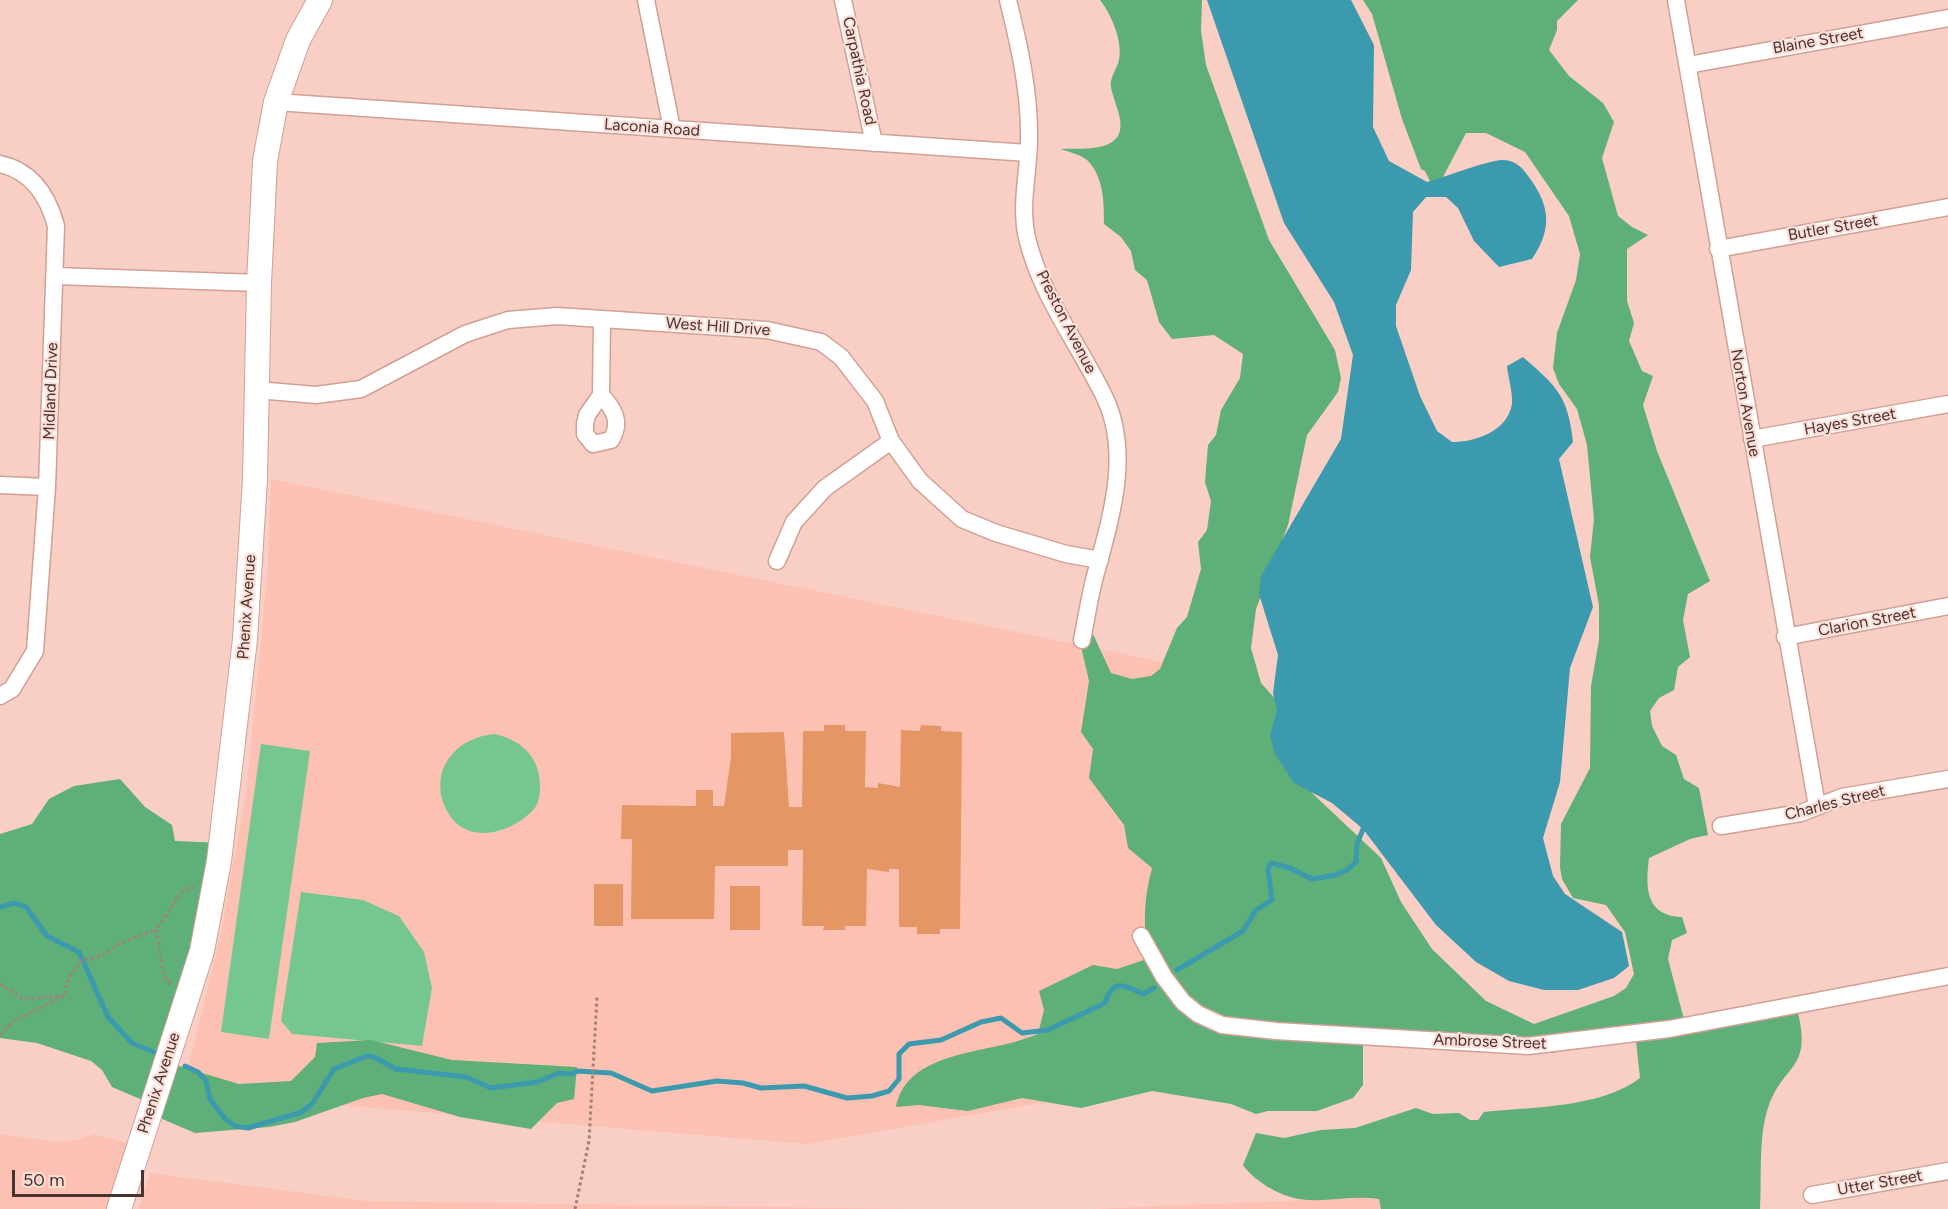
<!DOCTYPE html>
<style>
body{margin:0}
#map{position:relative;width:1948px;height:1209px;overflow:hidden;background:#f8cec5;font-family:Figtree,sans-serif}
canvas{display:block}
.scale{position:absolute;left:12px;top:1170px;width:132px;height:27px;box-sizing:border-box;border:3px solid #48342f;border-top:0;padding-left:8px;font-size:18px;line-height:21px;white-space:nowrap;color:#48342f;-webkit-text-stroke:4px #feded7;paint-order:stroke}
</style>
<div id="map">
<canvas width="1948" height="1209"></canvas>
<div class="scale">50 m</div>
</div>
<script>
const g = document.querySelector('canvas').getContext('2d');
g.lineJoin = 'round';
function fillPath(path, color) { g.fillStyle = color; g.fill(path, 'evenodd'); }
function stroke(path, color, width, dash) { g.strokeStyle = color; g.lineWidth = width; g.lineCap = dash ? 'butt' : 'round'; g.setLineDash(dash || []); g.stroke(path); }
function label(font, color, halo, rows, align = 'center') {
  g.font = font + ' Figtree,sans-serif'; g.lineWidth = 4.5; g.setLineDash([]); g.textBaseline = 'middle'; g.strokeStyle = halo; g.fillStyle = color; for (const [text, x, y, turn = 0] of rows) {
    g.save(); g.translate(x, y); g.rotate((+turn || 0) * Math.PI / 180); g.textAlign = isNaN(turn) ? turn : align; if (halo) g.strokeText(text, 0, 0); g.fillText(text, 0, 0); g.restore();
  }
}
fillPath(new Path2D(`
 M 271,479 L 1254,681 L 1259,891 L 1091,1094 L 807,1144 L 182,1092 L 220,937 L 247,787 L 268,565 Z
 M 0,1134 L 58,1142 L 78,1140 L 94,1134 L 138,1146 L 117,1209 L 0,1209 Z
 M 150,1173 L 366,1201 L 909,1209 L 138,1209 Z
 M 1382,1197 L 1616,1209 L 1091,1209 Z`), '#fdc1b4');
fillPath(new Path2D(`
 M 495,734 C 523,741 541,758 540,789 C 540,795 538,806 533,810 C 511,834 465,846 447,811 C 427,772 455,737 495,734 Z
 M 261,744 L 310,751 L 269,1039 L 221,1032 Z
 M 301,892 L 363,900 L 399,916 L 424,952 L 432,988 L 422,1046 L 292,1034 L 281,1021 Z`), '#76c78f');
fillPath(new Path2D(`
 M 1100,0 L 1202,0 L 1201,31 L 1206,65 L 1269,240 L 1335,350 L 1341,378 L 1338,392 L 1307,435 L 1288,525 L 1256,609 L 1251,648 L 1261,683 L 1308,735 L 1309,780 L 1312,793 L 1381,858 L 1401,902 L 1432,949 L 1486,1001 L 1534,1024 L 1614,996 L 1626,988 L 1634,974 L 1625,932 L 1606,905 L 1573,898 L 1562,879 L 1560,867 L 1561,824 L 1590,768 L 1591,686 L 1599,640 L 1599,605 L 1590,557 L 1594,519 L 1587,445 L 1577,409 L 1559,384 L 1553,368 L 1557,333 L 1576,280 L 1580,254 L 1569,216 L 1525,152 L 1486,133 L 1466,133 L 1443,177 L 1431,183 L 1425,171 L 1421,169 L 1402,119 L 1372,14 L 1363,0 L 1578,0 L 1557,21 L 1557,30 L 1549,50 L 1569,76 L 1603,103 L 1614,122 L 1602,158 L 1618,216 L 1632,227 L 1648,235 L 1627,249 L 1627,301 L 1634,323 L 1629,341 L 1642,371 L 1653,376 L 1643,405 L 1657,451 L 1710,581 L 1688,594 L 1683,620 L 1690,657 L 1678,667 L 1674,690 L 1659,698 L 1650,711 L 1652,726 L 1662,746 L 1676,755 L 1684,779 L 1699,788 L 1708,835 L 1690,839 L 1649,858 C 1645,889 1646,916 1682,917 L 1687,933 L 1672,940 L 1668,959 L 1686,1027 L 1798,1013 C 1812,1071 1783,1063 1768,1108 C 1758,1138 1762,1177 1760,1209 L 1381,1209 L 1379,1199 C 1352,1195 1325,1203 1299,1199 C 1280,1196 1254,1181 1243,1165 L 1256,1133 L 1284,1138 L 1321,1130 L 1355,1128 L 1416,1108 L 1433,1114 L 1459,1113 L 1470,1120 L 1478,1120 L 1484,1112 C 1530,1107 1602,1108 1640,1078 L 1636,1041 L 1632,1039 L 1552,1053 L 1363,1042 L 1363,1085 L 1353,1098 L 1317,1111 L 1268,1111 L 1256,1114 L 1231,1104 L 1152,1091 L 1081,1108 L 1022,1098 L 968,1111 L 919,1105 L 896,1107 C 905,1060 963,1054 1002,1045 C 1014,1043 1026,1038 1038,1034 L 1044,1010 L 1039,991 L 1093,965 L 1117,969 L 1150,958 C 1142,929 1144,897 1152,868 L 1128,848 L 1124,825 L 1089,778 L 1093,749 L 1081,732 L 1089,681 L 1081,646 L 1086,643 L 1092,632 L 1111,673 L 1132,679 L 1151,676 L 1160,669 L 1177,628 L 1187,617 L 1201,569 L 1198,542 L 1207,530 L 1211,501 L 1205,482 L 1208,445 L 1216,435 L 1221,410 L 1240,378 L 1243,354 L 1214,335 L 1172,339 L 1159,322 L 1147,280 L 1135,270 L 1131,251 L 1121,237 L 1104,224 C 1104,202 1104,177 1087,160 C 1081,155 1069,152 1061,149 C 1078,148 1107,152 1118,136 C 1126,122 1113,101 1111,87 C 1109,78 1117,69 1119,60 C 1123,41 1111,14 1100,0 Z
 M 120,779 L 145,807 L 172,825 L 175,841 L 221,843 L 169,1063 L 239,1084 L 291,1081 L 315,1057 L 317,1043 L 371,1040 L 452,1060 L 577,1067 L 574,1099 L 557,1103 L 531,1129 L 460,1117 L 382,1094 L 363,1098 L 295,1122 L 269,1127 L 195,1133 L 153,1115 L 152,1104 L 112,1087 L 102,1070 L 91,1061 L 37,1043 L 0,1038 L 0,834 L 32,824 L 49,799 L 74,786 Z`), '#5eaf78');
fillPath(new Path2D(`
 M 1207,0 L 1351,0 L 1374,45 L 1373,127 L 1389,161 L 1427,182 C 1445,177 1486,161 1502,160 C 1515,160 1522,167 1528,176 C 1550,205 1553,228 1532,259 L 1499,267 L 1474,241 L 1458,208 L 1446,197 L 1426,197 L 1413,212 L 1411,270 L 1396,305 L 1396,326 L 1420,396 L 1437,431 L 1452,442 C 1475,442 1507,432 1512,404 C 1513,393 1508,377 1507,366 L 1523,357 C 1556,386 1568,395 1573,442 L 1559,459 L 1593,607 L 1570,668 L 1560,782 L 1543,838 L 1553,876 L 1565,894 L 1622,932 L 1629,966 L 1614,978 L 1578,990 L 1544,990 L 1509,981 L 1476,962 L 1436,925 L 1363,829 L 1332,803 L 1294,783 L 1275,754 L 1270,736 L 1277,710 L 1273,693 L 1278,655 L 1259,594 L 1261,576 L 1341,439 L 1353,355 L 1334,302 L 1284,223 Z`), '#3b9aad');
stroke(new Path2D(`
 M 0,907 L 14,903 L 26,907 L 47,936 L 79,952 L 108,1017 L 132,1043 L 156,1053
 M 1177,970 L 1243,931 L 1256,910 L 1272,900 L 1268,869 L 1271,863 L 1290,868 L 1312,879 L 1336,875 L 1347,870 L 1356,862 L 1357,844 L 1363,829
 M 185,1066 L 198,1072 L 206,1081 L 210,1099 L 225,1119 L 235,1126 L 248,1128 L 302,1112 L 312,1104 L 334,1069 L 367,1056 L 374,1057 L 396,1069 L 466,1077 L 491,1088 L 537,1082 L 559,1073 L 572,1074 L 577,1071 L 611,1073 L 652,1091 L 717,1081 L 743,1083 L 761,1088 L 804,1086 L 847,1098 L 872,1096 L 889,1091 L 899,1079 L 899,1054 L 909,1044 L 941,1040 L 981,1022 L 1001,1018 L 1022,1033 L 1048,1030 L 1105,1003 C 1113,978 1124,985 1143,994 L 1154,988`), '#3b9aad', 5);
fillPath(new Path2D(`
 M 824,725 L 845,725 L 845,731 L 866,731 L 865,787 L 878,788 L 878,783 L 900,787 L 901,730 L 920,731 L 921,725 L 941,726 L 941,731 L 962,732 L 960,929 L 940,929 L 940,934 L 917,934 L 917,927 L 899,927 L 899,869 L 889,869 L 889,872 L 867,869 L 866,926 L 845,926 L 845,930 L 823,930 L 824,926 L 802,926 L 803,850 L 788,850 L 788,866 L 715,866 L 714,919 L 631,919 L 632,839 L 621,839 L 622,805 L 696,806 L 696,790 L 713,790 L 713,806 L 724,806 L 731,757 L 731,733 L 784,732 L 789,807 L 802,807 L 803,731 L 824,731 Z
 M 594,884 L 623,884 L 623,926 L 594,926 Z
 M 730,886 L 760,886 L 760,930 L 730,930 Z`), '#e49664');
const street = new Path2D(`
 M 646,0 L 672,129
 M 843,0 L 874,143
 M 1008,0 C 1019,45 1029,88 1029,134 C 1030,169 1019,202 1027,238 C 1041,296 1078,343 1104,396 C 1131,451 1112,514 1097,569 C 1090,592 1087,616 1082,640
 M 1676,0 L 1817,806
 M 1688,65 L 1948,18
 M 276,102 L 1028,153
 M 0,164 C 32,171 48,196 56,226 L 47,487 L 35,651 L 12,689 L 0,696
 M 1718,249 L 1948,207
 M 56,276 L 259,283
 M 257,390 L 316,395 L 361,389 L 465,334 L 508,320 L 557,316 L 767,330 L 821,342 L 841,357 L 875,401 L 891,441 L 920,481 L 962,519 L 996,533 L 1066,554 L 1100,560
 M 601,395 C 614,409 622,422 611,440 L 593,444 L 585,434 L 585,424 L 587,415 L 601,395 L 602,320
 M 1752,439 L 1948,404
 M 0,485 L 47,487
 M 777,561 L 794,522 L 825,488 L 891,441
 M 1785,637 L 1948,606
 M 1721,826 L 1801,813 L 1842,797 L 1948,779
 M 1141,936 L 1164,977 L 1183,1002 L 1198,1014 L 1222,1025 L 1276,1031 L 1528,1046 L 1669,1029 L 1948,976
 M 1812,1195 L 1948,1171`);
const secondary = new Path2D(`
 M 119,1209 L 202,951 L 219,861 L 245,639 L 255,479 L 259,283 L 265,161 L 276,102 L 298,40 L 320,0`);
stroke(street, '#d2a095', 19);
stroke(secondary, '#d2a095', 26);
stroke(new Path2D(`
 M 0,984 L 23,999 L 62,996
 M 170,984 L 164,977 L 156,930 L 183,890 L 194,887
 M 0,1035 L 13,1021 L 64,996 L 68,979 L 82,960 L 101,956 L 120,943 L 156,930
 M 575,1209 L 589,1141 L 597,997`), '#a0817a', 3, [3, 3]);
stroke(street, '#fff', 16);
stroke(secondary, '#fff', 24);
label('16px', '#48342f', '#feded7', [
 ["Blaine Street",1818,41,-10],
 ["Carpathia Road",859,71,78],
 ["Laconia Road",652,128,4],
 ["Butler Street",1833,228,-10],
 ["Preston Avenue",1066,322,63],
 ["West Hill Drive",718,327,4],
 ["Midland Drive",51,391,-88],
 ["Norton Avenue",1745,403,80],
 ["Hayes Street",1850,422,-10],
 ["Phenix Avenue",247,607,-86],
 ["Clarion Street",1867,622,-11],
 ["Charles Street",1835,803,-14],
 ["Ambrose Street",1490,1042,2],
 ["Phenix Avenue",159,1083,-72],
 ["Utter Street",1880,1183,-10]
]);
</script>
